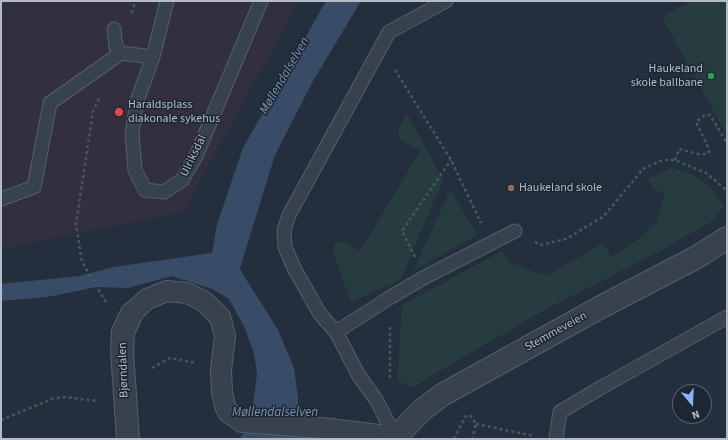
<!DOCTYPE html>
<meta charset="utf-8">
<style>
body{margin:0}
#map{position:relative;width:728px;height:440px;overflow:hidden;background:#242f3e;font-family:"Source Sans 3",sans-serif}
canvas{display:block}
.frame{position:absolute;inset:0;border:2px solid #b4bcc9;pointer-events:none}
.north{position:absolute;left:672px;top:384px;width:40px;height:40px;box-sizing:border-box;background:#1d2633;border:1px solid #59626f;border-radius:50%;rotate:161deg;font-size:11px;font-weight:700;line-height:16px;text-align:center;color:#b4bcc9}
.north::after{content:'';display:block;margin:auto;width:14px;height:18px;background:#8ab4f8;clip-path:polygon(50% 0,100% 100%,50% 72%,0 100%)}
</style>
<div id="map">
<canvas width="728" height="440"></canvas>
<div class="frame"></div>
<div class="north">N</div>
</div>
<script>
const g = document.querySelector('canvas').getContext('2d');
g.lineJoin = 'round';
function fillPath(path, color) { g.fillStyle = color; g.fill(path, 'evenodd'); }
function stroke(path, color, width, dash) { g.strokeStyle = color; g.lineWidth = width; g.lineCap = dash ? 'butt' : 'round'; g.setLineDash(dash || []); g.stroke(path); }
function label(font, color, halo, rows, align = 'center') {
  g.font = font + ' "Source Sans 3",sans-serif'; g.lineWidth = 3; g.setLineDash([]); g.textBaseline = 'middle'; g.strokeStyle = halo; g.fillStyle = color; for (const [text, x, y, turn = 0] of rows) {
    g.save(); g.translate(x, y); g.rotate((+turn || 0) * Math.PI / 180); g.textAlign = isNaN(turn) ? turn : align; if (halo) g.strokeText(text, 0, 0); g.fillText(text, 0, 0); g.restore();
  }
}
fillPath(new Path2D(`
 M 1,1 L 297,1 L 293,12 L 183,212 L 1,249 Z`), '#32303f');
fillPath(new Path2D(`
 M 692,1 L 727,1 L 727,136 L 662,17 Z
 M 407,113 L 443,180 L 400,280 L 351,302 L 332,251 L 335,244 L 341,241 L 360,251 L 420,151 L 399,139 L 398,130 Z
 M 672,168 L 693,175 L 712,189 L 724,206 L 713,221 L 660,251 L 545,310 L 479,348 L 413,387 L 397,381 L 402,305 L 502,251 L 509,262 L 546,276 L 603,243 L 612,257 L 639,239 L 656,223 L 665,193 L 654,190 L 648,179 Z
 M 450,190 L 478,235 L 413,271 Z`), '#263c3f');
fillPath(new Path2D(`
 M 326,1 L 361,1 L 313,81 L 275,155 L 240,268 L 244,276 L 278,330 L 294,368 L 298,399 L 300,434 L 304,439 L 239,439 L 248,428 L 254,399 L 257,374 L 254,353 L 244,326 L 229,299 L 212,289 L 172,276 L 128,288 L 97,287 L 47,297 L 1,301 L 1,284 L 79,276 L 114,267 L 212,253 L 217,224 L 243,148 Z`), '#394c67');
const service = new Path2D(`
 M 167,1 L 153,57 L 137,101 L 132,134 L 135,170 L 145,190 L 164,192 L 182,180 L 196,156 L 261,1
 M 114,29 L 116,47 L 121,53
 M 1,199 L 34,187 L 50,103 L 121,53 L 153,57
 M 336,332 L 391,297 L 425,277 L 515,231
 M 395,437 L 377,401 L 359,376 L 336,332 L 320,314 L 294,268 L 285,247 L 284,230 L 289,215 L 389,32 L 446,1
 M 556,439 L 560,412 L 602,387 L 727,317`);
const pedestrian = new Path2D(`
 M 132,313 L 147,299 L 167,291 L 187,293 L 205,302 L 220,317 L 225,336 L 221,370 L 222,392 L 225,406 L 228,412 L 242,422 L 322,428 L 395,437`);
const minor = new Path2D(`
 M 128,439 L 122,352 L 123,332 L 132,313
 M 394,439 L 422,410 L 442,395 L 599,308 L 697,257 L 727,238`);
stroke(service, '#565f6c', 15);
stroke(pedestrian, '#565f6c', 22);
stroke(minor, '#565f6c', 24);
stroke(new Path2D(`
 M 132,13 L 135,1
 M 395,70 L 451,160 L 481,223
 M 99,99 L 93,111 L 76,224 L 82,262 L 106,302
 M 675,160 L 679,149 L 698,154 L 707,154 L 709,152 L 708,147 L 696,122 L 705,115 L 710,115 L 727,143
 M 535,242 L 540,245 L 566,239 L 604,216 L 643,169 L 662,160 L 675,160 L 706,173 L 723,187 L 727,193
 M 415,257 L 402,231 L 451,160
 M 152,368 L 170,358 L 196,363
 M 390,378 L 390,325
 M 1,420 L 52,399 L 65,397 L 97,401
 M 476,424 L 534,436
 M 454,439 L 465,417 L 470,415 L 476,424 L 472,439`), '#44595c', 2.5, [3, 3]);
stroke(service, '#38414e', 13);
stroke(pedestrian, '#38414e', 20);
stroke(minor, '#38414e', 22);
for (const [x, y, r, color] of [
 [711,76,4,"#2e9e5b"],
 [119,112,5,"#e0444e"],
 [511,188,4,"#8d6e63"]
]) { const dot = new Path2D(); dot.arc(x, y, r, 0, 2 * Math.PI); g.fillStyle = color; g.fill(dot); stroke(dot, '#1d2633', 1.5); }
label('12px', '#b4bcc9', '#1d2633', [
 ["Haukeland",703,69,"right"],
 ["skole ballbane",703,83,"right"],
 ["Haraldsplass",128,105],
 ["diakonale sykehus",128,119],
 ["Haukeland skole",519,188]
], 'left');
label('12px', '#b4bcc9', '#1d2633', [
 ["Ulriksdal",194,156,-64],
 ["Stemmeveien",556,332,-29],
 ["Bjørndalen",124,370,-92]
]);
label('italic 13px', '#7c92b1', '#1d2633', [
 ["Møllendalselven",285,76,-60],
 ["Møllendalselven",275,413]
]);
</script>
